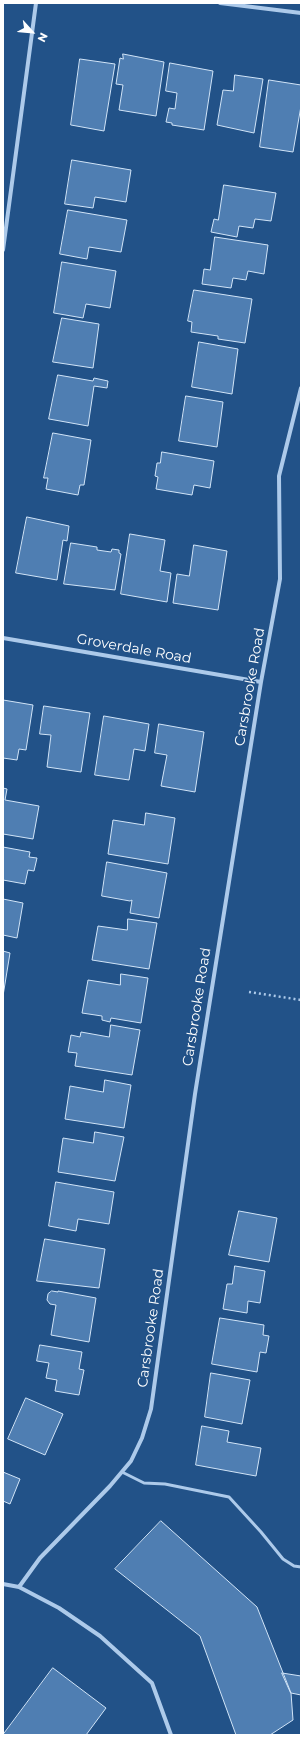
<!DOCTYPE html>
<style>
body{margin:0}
#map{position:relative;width:304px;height:1738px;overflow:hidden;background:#225288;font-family:Montserrat,sans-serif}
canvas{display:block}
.frame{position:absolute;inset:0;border:4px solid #fff;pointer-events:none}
.north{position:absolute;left:12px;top:12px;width:40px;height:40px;-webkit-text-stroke:3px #225288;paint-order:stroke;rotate:117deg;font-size:11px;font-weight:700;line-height:16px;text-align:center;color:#fff}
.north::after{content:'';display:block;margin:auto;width:14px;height:18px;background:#fff;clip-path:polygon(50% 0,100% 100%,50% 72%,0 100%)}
</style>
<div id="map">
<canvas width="304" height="1738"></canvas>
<div class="frame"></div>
<div class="north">N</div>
</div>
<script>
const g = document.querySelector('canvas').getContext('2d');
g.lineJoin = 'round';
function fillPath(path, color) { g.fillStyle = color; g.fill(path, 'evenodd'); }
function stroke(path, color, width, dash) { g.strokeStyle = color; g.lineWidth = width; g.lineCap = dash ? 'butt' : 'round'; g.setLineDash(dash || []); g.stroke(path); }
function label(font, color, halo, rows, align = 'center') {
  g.font = font + ' Montserrat,sans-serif'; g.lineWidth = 3; g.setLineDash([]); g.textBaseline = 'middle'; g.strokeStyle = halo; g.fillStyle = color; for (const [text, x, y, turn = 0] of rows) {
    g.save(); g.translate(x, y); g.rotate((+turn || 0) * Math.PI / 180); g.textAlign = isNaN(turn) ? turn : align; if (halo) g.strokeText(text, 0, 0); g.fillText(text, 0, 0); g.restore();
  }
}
const building = new Path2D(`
 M 123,54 L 164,62 L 156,116 L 119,110 L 123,85 L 116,84 L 120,58 L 123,59 Z
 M 80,59 L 115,64 L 104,131 L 71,125 Z
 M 170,63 L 213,71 L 204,130 L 172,125 L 172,123 L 166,122 L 169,108 L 175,109 L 177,93 L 166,91 Z
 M 235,75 L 263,79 L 254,133 L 217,125 L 223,90 L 233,91 Z
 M 269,80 L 301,85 L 301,106 L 293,152 L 260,147 Z
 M 72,160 L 131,170 L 126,202 L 95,197 L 93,208 L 65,204 Z
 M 224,185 L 276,193 L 271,221 L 255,219 L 253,228 L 239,226 L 237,237 L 211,232 L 214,219 L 218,220 Z
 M 68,210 L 127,220 L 121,252 L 89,247 L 87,259 L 60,254 Z
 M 215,237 L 268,245 L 264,274 L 248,271 L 246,280 L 233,278 L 231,288 L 202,284 L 204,269 L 210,270 Z
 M 62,262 L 116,271 L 110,308 L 86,304 L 83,318 L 54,313 Z
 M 194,290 L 252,299 L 245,343 L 218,339 L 218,336 L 191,332 L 192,322 L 188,321 Z
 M 62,318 L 99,324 L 93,368 L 53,362 Z
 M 199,342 L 238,349 L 232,394 L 192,387 Z
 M 58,375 L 93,381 L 94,378 L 108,381 L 107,388 L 94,386 L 88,426 L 49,419 Z
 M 186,396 L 223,402 L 217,447 L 179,441 Z
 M 53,433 L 91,440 L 84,485 L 80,485 L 78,495 L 46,489 L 48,478 L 44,478 Z
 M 162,452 L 214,461 L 210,488 L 194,485 L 192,495 L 156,489 L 158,477 L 155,476 L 157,463 L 160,463 Z
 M 27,517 L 69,526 L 67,541 L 63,540 L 57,580 L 16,573 Z
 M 130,534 L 165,540 L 160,571 L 171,573 L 167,602 L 121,594 Z
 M 71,543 L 97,547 L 97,550 L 111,552 L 112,549 L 119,550 L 119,553 L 121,554 L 115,590 L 64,584 Z
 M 194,545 L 227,551 L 218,610 L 173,603 L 177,574 L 189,576 Z
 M 3,700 L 33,705 L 26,750 L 19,749 L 17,760 L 3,758 Z
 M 44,706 L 90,713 L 81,772 L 47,767 L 51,735 L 40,734 Z
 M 104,716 L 149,724 L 145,751 L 134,749 L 129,780 L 95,775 Z
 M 159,724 L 204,732 L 195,792 L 161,786 L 167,755 L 155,753 Z
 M 3,788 L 7,789 L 5,800 L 39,806 L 33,839 L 3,834 Z
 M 146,813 L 175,818 L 168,864 L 108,854 L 113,820 L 144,825 Z
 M 3,847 L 30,852 L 29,857 L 37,858 L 34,871 L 28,870 L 25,884 L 3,880 Z
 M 107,862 L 167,873 L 159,918 L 130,913 L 132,900 L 130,901 L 102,896 Z
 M 3,899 L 23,903 L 17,938 L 3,935 Z
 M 128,919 L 157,923 L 149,969 L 92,960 L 98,926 L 127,930 Z
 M 3,951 L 10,953 L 3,996 Z
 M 121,974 L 148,978 L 141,1023 L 111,1018 L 110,1022 L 102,1020 L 102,1016 L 82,1013 L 88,980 L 120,985 Z
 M 111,1025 L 140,1030 L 132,1075 L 75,1066 L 77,1053 L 68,1052 L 71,1035 L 80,1037 L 81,1032 L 109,1037 Z
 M 105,1080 L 131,1085 L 124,1128 L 65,1119 L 70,1086 L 103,1092 Z
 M 95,1132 L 124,1137 L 115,1181 L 58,1172 L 63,1138 L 93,1143 Z
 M 56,1182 L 114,1192 L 109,1224 L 78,1219 L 76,1231 L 49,1226 Z
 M 239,1211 L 277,1218 L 269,1262 L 229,1255 Z
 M 45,1239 L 105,1249 L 99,1288 L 37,1281 Z
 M 235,1266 L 265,1271 L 260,1303 L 248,1301 L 247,1313 L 223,1309 L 227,1284 L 232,1284 Z
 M 52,1291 L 58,1292 L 58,1291 L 96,1298 L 89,1342 L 51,1335 L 56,1305 L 50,1304 L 47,1300 L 48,1294 Z
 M 220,1318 L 264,1325 L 263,1335 L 269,1336 L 266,1353 L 260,1352 L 257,1372 L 212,1364 Z
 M 40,1345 L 82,1352 L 79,1369 L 84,1370 L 79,1395 L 55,1391 L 57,1380 L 46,1378 L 49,1363 L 37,1361 Z
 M 211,1373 L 250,1380 L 242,1424 L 205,1417 Z
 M 26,1398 L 63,1414 L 45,1455 L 8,1439 Z
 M 202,1426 L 229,1431 L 227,1442 L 261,1448 L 256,1476 L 196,1465 Z
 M 3,1472 L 20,1479 L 10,1504 L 3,1501 Z
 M 161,1521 L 257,1607 L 291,1693 L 293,1720 L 270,1735 L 236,1735 L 200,1636 L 115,1569 Z
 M 53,1668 L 106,1708 L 86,1735 L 3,1735 Z
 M 282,1673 L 301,1676 L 301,1695 L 291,1693 Z`);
fillPath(building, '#4f7eb2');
stroke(building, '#d1e4f7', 1);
stroke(new Path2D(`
 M 249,992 L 301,1000`), '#adcaea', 2.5, [2, 3]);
stroke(new Path2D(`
 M 122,1472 L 144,1483 L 165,1484 L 229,1497 L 261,1532 L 283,1559 L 294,1566 L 301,1567`), '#adcaea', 3);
stroke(new Path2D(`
 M 220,3 L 301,13
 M 3,250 L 36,3
 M 3,638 L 261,682
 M 3,1584 L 19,1587 L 59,1608 L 100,1636 L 152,1683 L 171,1735
 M 19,1587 L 40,1558 L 110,1486 L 131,1461 L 142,1438 L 151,1409 L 195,1094 L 261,682 L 280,579 L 279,476 L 301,388`), '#adcaea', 4);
label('14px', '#fff', '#225288', [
 ["Groverdale Road",134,649,10],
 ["Carsbrooke Road",250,687,-80],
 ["Carsbrooke Road",197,1007,-81],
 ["Carsbrooke Road",151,1328,-82]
]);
</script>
